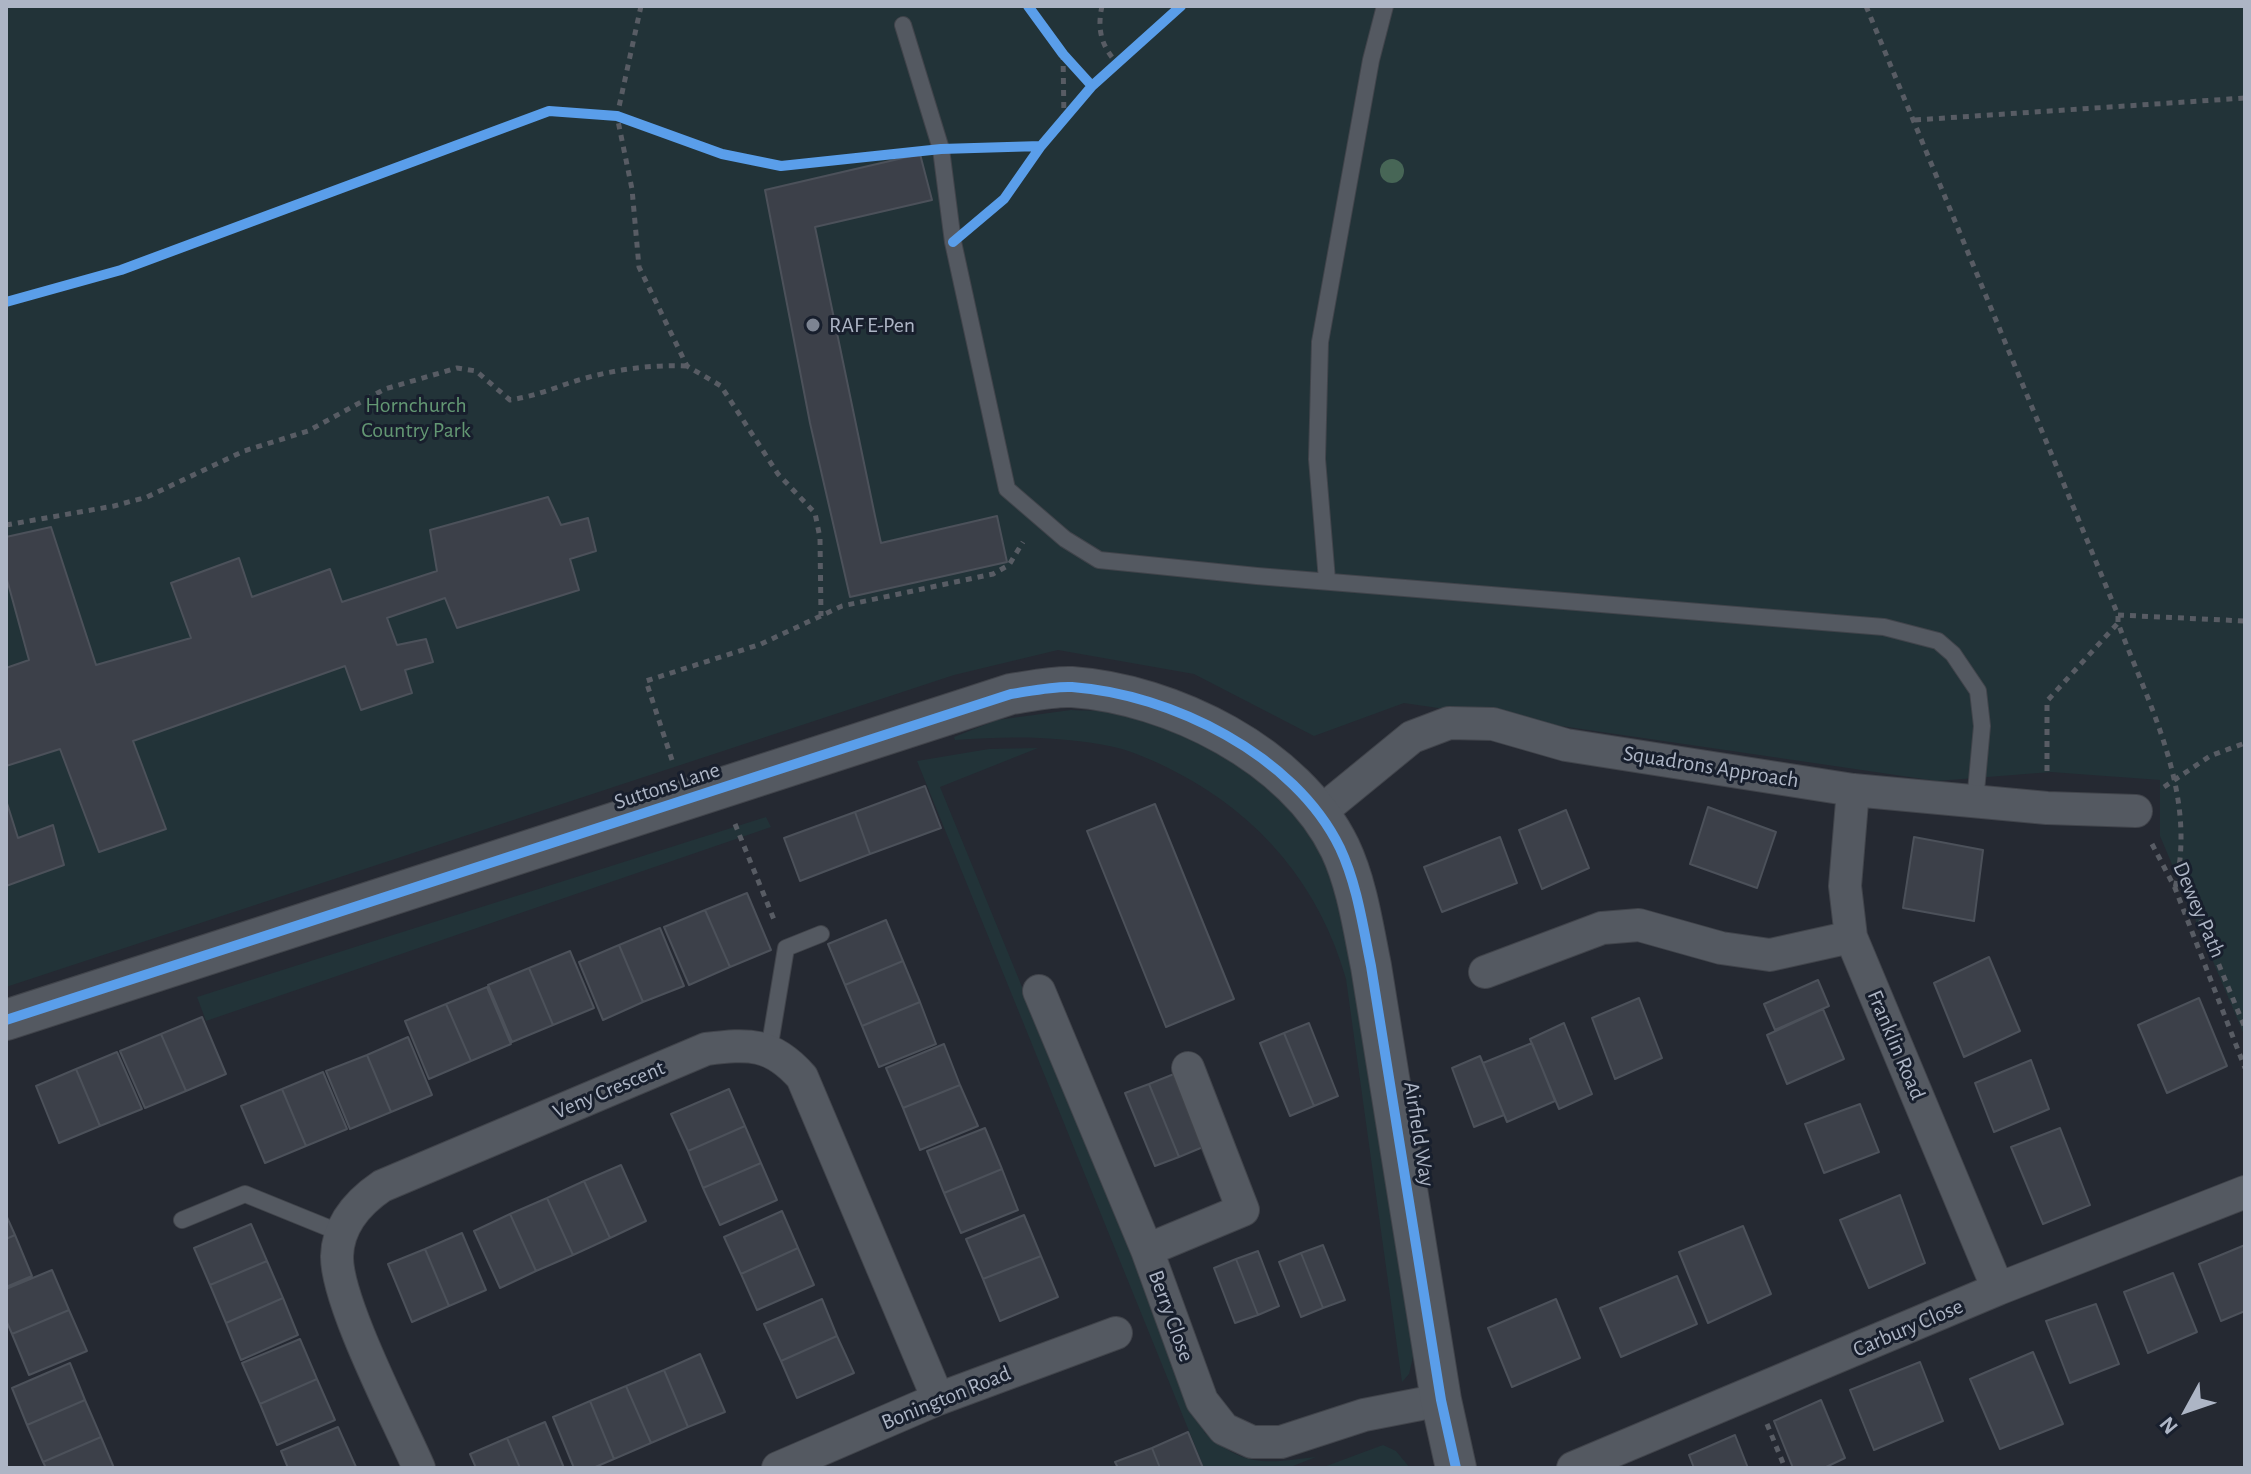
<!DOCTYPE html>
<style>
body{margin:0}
#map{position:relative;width:2251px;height:1474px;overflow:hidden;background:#252932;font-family:"Alegreya Sans",sans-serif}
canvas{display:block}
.frame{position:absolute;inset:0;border:8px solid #adb5c5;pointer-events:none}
.north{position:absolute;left:2147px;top:1370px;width:80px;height:80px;-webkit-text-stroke:6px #181f2d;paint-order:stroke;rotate:230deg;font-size:22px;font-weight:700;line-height:32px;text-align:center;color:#adb5c5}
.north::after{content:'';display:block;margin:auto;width:28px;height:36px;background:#adb5c5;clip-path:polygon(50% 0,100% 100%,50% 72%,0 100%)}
</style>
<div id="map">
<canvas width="2251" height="1474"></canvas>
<div class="frame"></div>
<div class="north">N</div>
</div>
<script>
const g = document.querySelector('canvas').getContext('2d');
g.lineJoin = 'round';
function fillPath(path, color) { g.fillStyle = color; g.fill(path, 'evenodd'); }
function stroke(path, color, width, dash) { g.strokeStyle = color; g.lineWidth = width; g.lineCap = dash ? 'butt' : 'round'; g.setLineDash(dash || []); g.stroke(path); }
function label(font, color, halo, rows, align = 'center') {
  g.font = font + ' "Alegreya Sans",sans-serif'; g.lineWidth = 6; g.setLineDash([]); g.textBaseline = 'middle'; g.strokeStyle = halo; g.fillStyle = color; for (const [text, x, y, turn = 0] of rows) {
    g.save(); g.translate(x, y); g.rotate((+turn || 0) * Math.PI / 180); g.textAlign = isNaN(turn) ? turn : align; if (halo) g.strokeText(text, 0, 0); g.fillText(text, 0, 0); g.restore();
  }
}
fillPath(new Path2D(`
 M 6,6 L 2245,6 L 2245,1037 L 2160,836 L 2160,780 L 2051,772 L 1937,781 L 1404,703 L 1314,736 L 1194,674 L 1058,650 L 954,675 L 6,987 Z
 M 1071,710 C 1085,711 1100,710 1114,712 C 1192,724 1294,791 1327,865 C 1334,881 1339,900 1345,917 L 1414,1353 L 1409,1374 L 1402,1382 L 1346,979 C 1320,887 1261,816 1176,772 C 1157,762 1135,752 1114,747 C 1062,736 1008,736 955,740 L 954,737 L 997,720 Z
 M 1038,748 L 940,787 L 1205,1433 C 1246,1468 1265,1463 1316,1457 L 1288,1468 L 1204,1468 L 917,761 L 989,749 Z
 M 766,817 L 771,827 L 206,1021 L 197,997 Z
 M 1383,1445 L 1396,1451 L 1410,1468 L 1321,1468 Z`), '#223338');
const building = new Path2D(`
 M 920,154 L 932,200 L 815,227 L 875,516 L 881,543 L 997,516 L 1007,562 L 850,597 L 810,423 L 765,190 Z
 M 548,497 L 561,525 L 588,518 L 596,551 L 570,559 L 579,590 L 457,628 L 445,598 L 387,618 L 397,645 L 426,639 L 433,662 L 405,670 L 412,693 L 361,710 L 345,666 L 133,741 L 166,829 L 99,852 L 60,749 L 6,766 L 6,668 L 29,660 L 6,576 L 6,537 L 51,527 L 96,665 L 191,638 L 171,583 L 239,558 L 252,597 L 330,569 L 342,602 L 437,571 L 430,530 Z
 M 925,786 L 941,828 L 870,854 L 855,812 Z
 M 6,800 L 18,838 L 53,825 L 64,865 L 6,886 Z
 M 1155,804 L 1234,999 L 1166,1027 L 1087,831 Z
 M 1708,807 L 1776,832 L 1757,888 L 1690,864 Z
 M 1566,810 L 1589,868 L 1542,889 L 1519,830 Z
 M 855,812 L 870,854 L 800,881 L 784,838 Z
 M 1500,837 L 1517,883 L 1442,912 L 1424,867 Z
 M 1914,837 L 1983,850 L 1974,921 L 1903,908 Z
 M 747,893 L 771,950 L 730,967 L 705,910 Z
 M 705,910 L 730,967 L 689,985 L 664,927 Z
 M 886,920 L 903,961 L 845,985 L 828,944 Z
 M 660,928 L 684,986 L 643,1002 L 619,945 Z
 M 619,945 L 643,1002 L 603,1020 L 579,962 Z
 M 570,951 L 594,1008 L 553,1025 L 529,968 Z
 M 1989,957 L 2020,1031 L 1964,1057 L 1934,983 Z
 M 903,961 L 920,1002 L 862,1026 L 845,985 Z
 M 529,968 L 553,1025 L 512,1042 L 488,985 Z
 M 1818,980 L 1829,1006 L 1775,1030 L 1764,1004 Z
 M 487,987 L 511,1044 L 471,1061 L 446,1004 Z
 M 1639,998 L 1662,1058 L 1615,1079 L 1592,1018 Z
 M 2199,998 L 2227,1066 L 2167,1093 L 2138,1025 Z
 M 920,1002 L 936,1044 L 879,1067 L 862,1026 Z
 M 446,1004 L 471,1061 L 429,1079 L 405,1021 Z
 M 1823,1009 L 1844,1059 L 1787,1084 L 1767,1035 Z
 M 202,1017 L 226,1074 L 186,1091 L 161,1034 Z
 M 1309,1023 L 1338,1096 L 1314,1106 L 1284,1033 Z
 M 1564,1023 L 1592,1094 L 1559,1109 L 1530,1039 Z
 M 1284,1033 L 1314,1106 L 1290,1116 L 1260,1043 Z
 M 161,1034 L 186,1091 L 145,1108 L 120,1051 Z
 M 408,1037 L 432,1095 L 391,1112 L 367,1055 Z
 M 1532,1043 L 1555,1101 L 1507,1122 L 1483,1063 Z
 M 944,1044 L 960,1085 L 903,1108 L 886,1068 Z
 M 117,1052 L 142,1109 L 100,1126 L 76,1069 Z
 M 367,1055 L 391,1112 L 350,1129 L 326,1071 Z
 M 1480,1056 L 1504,1115 L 1474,1127 L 1452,1068 Z
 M 2031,1060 L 2049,1109 L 1994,1132 L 1975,1083 Z
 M 76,1069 L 100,1126 L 59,1143 L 36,1086 Z
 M 323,1072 L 347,1129 L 306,1146 L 282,1089 Z
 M 1174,1074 L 1203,1147 L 1179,1157 L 1149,1084 Z
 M 1149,1084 L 1179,1157 L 1155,1166 L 1125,1093 Z
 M 960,1085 L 978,1126 L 920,1150 L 903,1108 Z
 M 282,1089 L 306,1146 L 265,1163 L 241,1106 Z
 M 729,1089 L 745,1126 L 688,1151 L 671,1114 Z
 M 1860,1104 L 1879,1152 L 1824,1173 L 1805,1124 Z
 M 745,1126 L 761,1163 L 703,1188 L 688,1151 Z
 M 985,1128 L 1002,1169 L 944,1193 L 927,1151 Z
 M 2060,1128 L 2090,1205 L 2043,1224 L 2011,1147 Z
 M 761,1163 L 777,1200 L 720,1225 L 703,1188 Z
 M 621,1165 L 646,1221 L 610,1238 L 584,1181 Z
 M 1002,1169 L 1018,1210 L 961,1233 L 944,1193 Z
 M 584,1181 L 610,1238 L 573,1255 L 547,1198 Z
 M 1900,1195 L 1925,1263 L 1869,1288 L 1840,1220 Z
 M 547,1198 L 573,1255 L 536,1271 L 510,1214 Z
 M 782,1211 L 798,1248 L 741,1274 L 724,1237 Z
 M 510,1214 L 536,1271 L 500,1288 L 474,1231 Z
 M 6,1215 L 15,1235 L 6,1239 Z
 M 1024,1215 L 1041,1256 L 983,1279 L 966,1239 Z
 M 251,1224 L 267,1261 L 210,1285 L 194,1248 Z
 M 1743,1226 L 1771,1294 L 1708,1323 L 1679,1252 Z
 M 462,1233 L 486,1290 L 449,1306 L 425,1249 Z
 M 15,1235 L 32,1276 L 6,1287 L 6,1239 Z
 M 1323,1245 L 1345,1300 L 1323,1308 L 1301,1253 Z
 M 2245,1245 L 2245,1311 L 2221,1321 L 2199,1264 Z
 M 798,1248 L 814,1285 L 757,1310 L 741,1274 Z
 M 425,1249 L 449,1306 L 412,1322 L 388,1264 Z
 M 1258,1251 L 1279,1306 L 1258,1315 L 1236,1259 Z
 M 1301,1253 L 1323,1308 L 1301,1317 L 1279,1262 Z
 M 1041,1256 L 1058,1297 L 1000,1321 L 983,1279 Z
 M 1236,1259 L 1258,1315 L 1235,1323 L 1214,1268 Z
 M 267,1261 L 283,1298 L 226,1323 L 210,1285 Z
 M 52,1270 L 69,1310 L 12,1334 L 6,1320 L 6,1289 Z
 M 2173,1273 L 2197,1332 L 2148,1353 L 2124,1292 Z
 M 1677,1276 L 1697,1324 L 1621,1357 L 1600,1308 Z
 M 283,1298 L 298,1335 L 241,1360 L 226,1323 Z
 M 822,1299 L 837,1336 L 781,1361 L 764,1324 Z
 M 1556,1299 L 1580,1358 L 1512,1387 L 1488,1328 Z
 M 2096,1304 L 2119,1364 L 2070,1383 L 2046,1321 Z
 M 69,1310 L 87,1351 L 29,1375 L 12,1334 Z
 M 837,1336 L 854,1373 L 797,1398 L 781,1361 Z
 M 300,1339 L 317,1379 L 260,1404 L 242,1363 Z
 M 2033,1352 L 2063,1424 L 2000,1449 L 1970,1379 Z
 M 700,1354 L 725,1412 L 688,1427 L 664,1370 Z
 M 1920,1362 L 1943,1421 L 1874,1450 L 1850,1390 Z
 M 70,1363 L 85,1400 L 27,1425 L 12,1388 Z
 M 664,1370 L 688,1427 L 651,1443 L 626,1386 Z
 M 317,1379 L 335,1420 L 277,1445 L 260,1404 Z
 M 626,1386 L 651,1443 L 614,1459 L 590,1401 Z
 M 85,1400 L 101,1437 L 43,1462 L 27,1425 Z
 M 1821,1400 L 1845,1458 L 1824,1468 L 1793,1468 L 1774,1421 Z
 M 590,1401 L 614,1459 L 593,1468 L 574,1468 L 553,1417 Z
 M 545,1422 L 564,1468 L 520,1468 L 507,1438 Z
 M 338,1427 L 356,1467 L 288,1468 L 281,1451 Z
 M 1188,1432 L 1203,1468 L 1160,1468 L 1152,1448 Z
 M 1735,1435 L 1748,1468 L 1694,1468 L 1689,1455 Z
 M 101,1437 L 114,1468 L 46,1468 L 43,1462 Z
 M 507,1438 L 520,1468 L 476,1468 L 470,1454 Z
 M 1152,1448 L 1160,1468 L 1118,1468 L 1115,1462 Z`);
fillPath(building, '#3c4049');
stroke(building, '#4c515a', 2);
const service = new Path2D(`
 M 903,25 L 941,149 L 953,242 L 1007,489 L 1065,539 L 1099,560 L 1257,576 L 1884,627 L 1938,641 L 1953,654 L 1978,691 L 1982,726 L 1975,802
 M 1327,580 L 1317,459 L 1320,342 L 1371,60 L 1385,6
 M 769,1050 L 786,948 L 821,934
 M 182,1220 L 245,1194 L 341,1233`);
const minor = new Path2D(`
 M 1853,790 L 1845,886 L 1851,937 L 1998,1289
 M 1318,814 L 1412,737 L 1449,723 L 1493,724 L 1566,745 L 1853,790 L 2047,808 L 2136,811
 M 1485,972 L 1602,928 L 1639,925 L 1721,948 L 1770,955 L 1851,937
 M 1039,991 L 1147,1250 L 1202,1401 L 1224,1429 L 1252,1442 L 1281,1442 L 1364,1415 L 1441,1400
 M 1147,1250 L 1243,1210 L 1188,1068
 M 419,1468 C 398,1420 336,1301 337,1256 C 338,1225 357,1203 382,1186 L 706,1049 C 749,1044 771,1042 802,1077 L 938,1399
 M 778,1468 L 938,1399 L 1116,1333
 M 1573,1468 L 1998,1289 L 2245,1192`);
const tertiary = new Path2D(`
 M 6,1020 L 1011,694 C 1031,691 1053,686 1072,687 C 1171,694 1295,755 1340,848 C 1357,884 1363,927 1371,966 L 1441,1400 L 1456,1468`);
stroke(service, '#41444b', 18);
stroke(minor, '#41444b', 34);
stroke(tertiary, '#41444b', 42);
stroke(new Path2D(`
 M 641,6 L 617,116 L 632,189 L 639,267 L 687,366 L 721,386 L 778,474 L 815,513 L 820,538 L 821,616
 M 1102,6 C 1097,29 1101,46 1117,63
 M 1866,6 L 2118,615 L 2118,623 C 2150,708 2198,795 2175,888
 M 1063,54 L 1064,119
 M 1915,120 L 2245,98
 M 6,525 L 114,506 L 147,497 L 244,451 L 308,431 L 385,389 L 457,368 L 476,371 L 510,400 C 528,397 541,393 558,387 C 598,372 644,364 687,366
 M 2118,615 L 2245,621
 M 672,760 L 646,681 L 761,644 L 842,606 L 993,574 L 1009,565 L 1023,542
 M 2047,771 L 2047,701 L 2118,623
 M 2164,787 L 2210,756 L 2245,743
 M 735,824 L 775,922
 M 2152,844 L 2175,888 L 2245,1068
 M 2183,863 L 2186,885 L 2245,1028
 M 1767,1424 L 1785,1468`), '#585c64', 5, [6, 6]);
stroke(service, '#545961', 16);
stroke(minor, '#545961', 32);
stroke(tertiary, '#545961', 40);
stroke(new Path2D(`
 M 1028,6 L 1063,54 L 1092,86
 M 953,242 L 1004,199 L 1041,146 L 1092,86 L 1181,6
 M 6,302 L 121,270 L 549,111 L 617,116 L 722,154 L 781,166 L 941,149 L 1041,146
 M 6,1020 L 1011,694 C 1031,691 1053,686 1072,687 C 1171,694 1295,755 1340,848 C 1357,884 1363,927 1371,966 L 1441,1400 L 1456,1468`), '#5a9eea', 10);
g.fillStyle = '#476656';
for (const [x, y] of [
 [1392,171]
]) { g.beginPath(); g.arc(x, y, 12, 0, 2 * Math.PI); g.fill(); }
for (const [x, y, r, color] of [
 [813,325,8,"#7d8492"]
]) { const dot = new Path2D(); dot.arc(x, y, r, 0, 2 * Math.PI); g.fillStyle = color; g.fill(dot); stroke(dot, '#181f2d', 3); }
label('22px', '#adb5c5', '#181f2d', [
 ["RAF E-Pen",829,325]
], 'left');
label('22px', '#639773', '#181f2d', [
 ["Hornchurch",416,405],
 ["Country Park",416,430]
]);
label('22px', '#adb5c5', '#181f2d', [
 ["Squadrons Approach",1711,767,9],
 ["Suttons Lane",667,786,-18],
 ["Dewey Path",2199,910,67],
 ["Franklin Road",1896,1045,67],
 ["Veny Crescent",609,1090,-23],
 ["Airfield Way",1419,1134,81],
 ["Berry Close",1171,1316,70],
 ["Carbury Close",1908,1328,-23],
 ["Bonington Road",946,1398,-22]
]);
</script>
